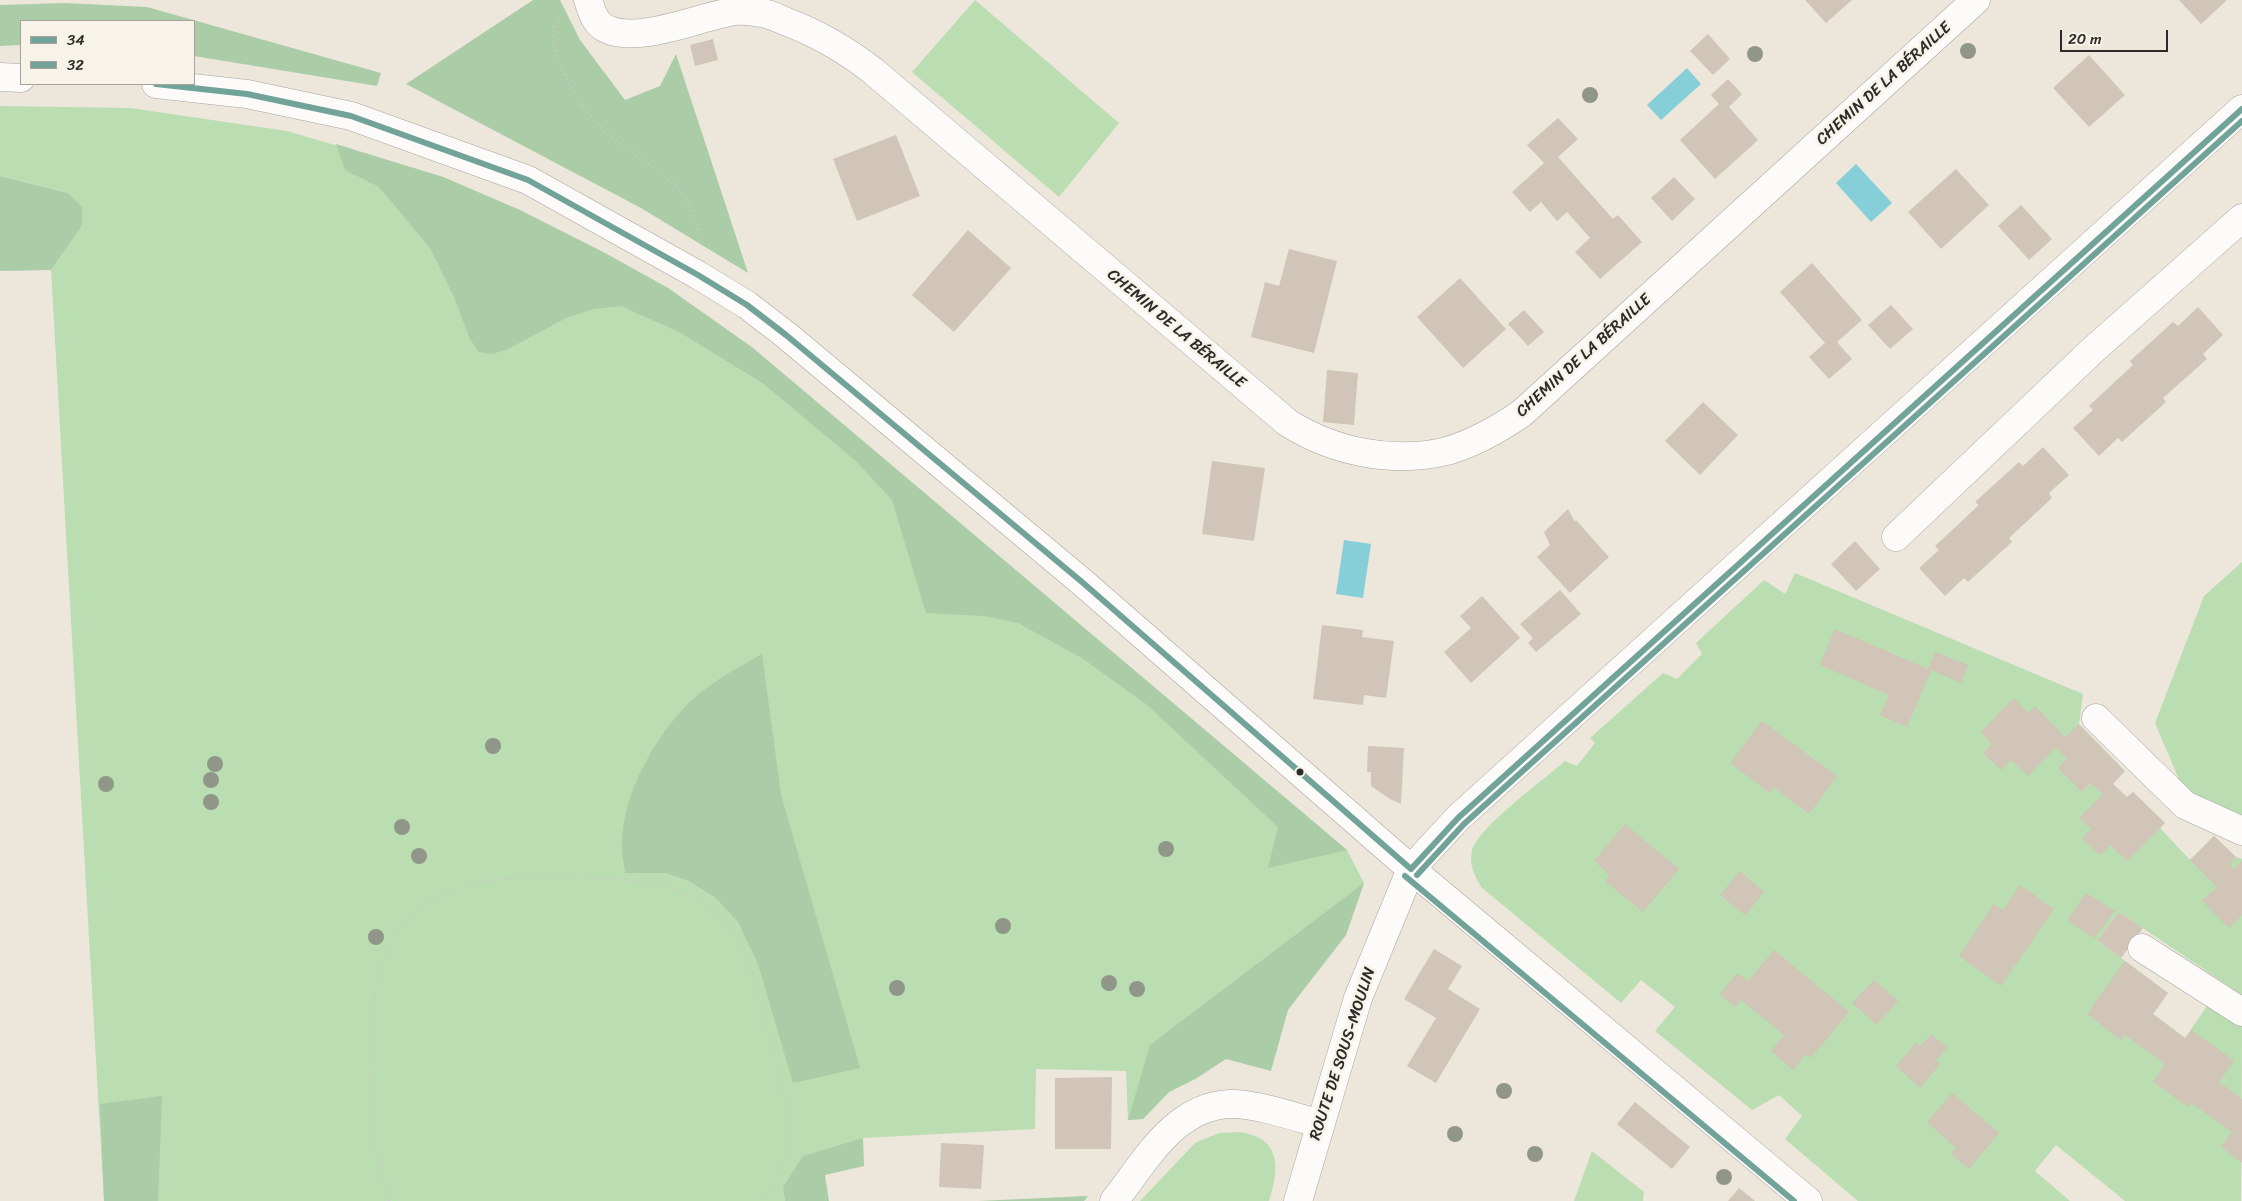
<!DOCTYPE html>
<meta charset="utf-8">
<style>
body{margin:0}
#map{position:relative;width:2242px;height:1201px;overflow:hidden;background:#ede7db;font-family:Sriracha,sans-serif}
canvas{display:block}
.legend{position:absolute;left:20px;top:20px;width:175px;height:65px;box-sizing:border-box;background:#f7f3e8;border:1px solid #a5a39c;margin:0;padding:6px 9px;list-style:none;font-size:15px;color:#2b2b2b}
.legend li{display:flex;align-items:center;gap:10px;height:25px}
.legend b{width:25px;border:1px solid #a5a39c}
.scale{position:absolute;left:2060px;top:30px;width:108px;height:22px;box-sizing:border-box;border:2px solid #2b2b2b;border-top:0;padding-left:6px;font-size:15px;line-height:18px;white-space:nowrap;color:#2b2b2b;-webkit-text-stroke:4px #f7f3e8;paint-order:stroke}
</style>
<div id="map">
<canvas width="2242" height="1201"></canvas>
<ul class="legend">
<li><b style="height:6px;background:#72a399"></b>34</li>
<li><b style="height:6px;background:#72a399"></b>32</li>
</ul>
<div class="scale">20 m</div>
</div>
<script>
const g = document.querySelector('canvas').getContext('2d');
g.lineJoin = 'round';
function fillPath(path, color) { g.fillStyle = color; g.fill(path, 'evenodd'); }
function stroke(path, color, width, dash) { g.strokeStyle = color; g.lineWidth = width; g.lineCap = dash ? 'butt' : 'round'; g.setLineDash(dash || []); g.stroke(path); }
function label(font, color, halo, rows, align = 'center') {
  g.font = font + ' Sriracha,sans-serif'; g.lineWidth = 5; g.setLineDash([]); g.textBaseline = 'middle'; g.strokeStyle = halo; g.fillStyle = color; for (const [text, x, y, turn = 0] of rows) {
    g.save(); g.translate(x, y); g.rotate((+turn || 0) * Math.PI / 180); g.textAlign = isNaN(turn) ? turn : align; if (halo) g.strokeText(text, 0, 0); g.fillText(text, 0, 0); g.restore();
  }
}
fillPath(new Path2D(`
 M 975,0 L 1119,123 L 1059,197 L 912,72 Z
 M 0,106 L 130,108 L 287,131 L 443,177 L 519,210 L 603,252 L 668,288 L 753,348 L 1347,850 L 1364,883 L 1346,935 L 1197,1078 L 1169,1092 L 1143,1119 L 1128,1120 L 1126,1071 L 1036,1069 L 1035,1129 L 863,1138 L 783,1187 L 785,1201 L 104,1201 L 51,270 L 82,226 L 68,193 L 0,176 Z
 M 2242,562 L 2242,815 L 2184,791 L 2155,723 L 2204,596 Z
 M 1795,573 L 2083,694 L 2079,724 L 2082,792 L 2090,783 L 2103,794 L 2113,784 L 2127,797 L 2133,792 L 2165,823 L 2160,828 L 2190,860 L 2214,836 L 2236,857 L 2242,859 L 2242,995 L 2119,912 L 2097,940 L 2168,993 L 2153,1014 L 2185,1038 L 2209,1003 L 2242,1025 L 2241,1201 L 2125,1201 L 2056,1145 L 2035,1171 L 2070,1201 L 1858,1201 L 1785,1139 L 1802,1116 L 1779,1095 L 1752,1110 L 1655,1031 L 1675,1007 L 1641,980 L 1621,1003 L 1481,887 C 1474,874 1469,866 1472,851 C 1476,829 1546,778 1565,761 L 1577,766 L 1595,743 L 1590,738 L 1663,673 L 1677,679 L 1702,654 L 1696,643 L 1764,580 L 1785,594 Z
 M 1241,1132 C 1248,1134 1259,1136 1264,1141 C 1282,1157 1275,1181 1269,1201 L 1140,1201 L 1195,1143 L 1219,1133 Z
 M 1592,1151 L 1644,1192 L 1643,1201 L 1574,1201 Z`), '#baddb1');
fillPath(new Path2D(`
 M 533,0 L 560,0 L 580,40 L 625,100 L 660,86 L 676,54 L 748,273 L 641,208 L 406,84 Z
 M 65,3 L 147,7 L 381,73 L 377,86 L 194,56 L 194,21 L 21,21 L 21,45 L 0,46 L 0,5 Z
 M 336,144 L 443,177 L 520,210 L 603,252 L 668,288 L 753,348 L 1347,850 L 1268,868 L 1278,827 L 1146,704 L 1082,658 L 1018,623 L 984,616 L 926,613 L 892,500 L 856,461 L 764,384 L 681,333 L 621,306 L 594,309 L 568,317 L 508,349 L 492,354 L 479,352 L 470,339 L 455,299 L 430,248 L 379,187 L 345,170 Z
 M 0,176 L 68,193 L 82,207 L 82,226 L 51,270 L 0,271 Z
 M 762,654 L 781,795 L 860,1068 L 793,1083 L 758,964 L 738,922 L 716,898 L 689,881 L 666,873 L 625,873 C 624,862 621,850 622,839 C 624,794 653,741 683,709 C 705,685 734,670 762,654 Z
 M 1364,883 L 1346,935 L 1288,1010 L 1271,1071 L 1226,1059 L 1197,1078 L 1169,1092 L 1143,1119 L 1128,1120 L 1150,1045 Z
 M 162,1096 L 158,1201 L 104,1201 L 100,1104 Z
 M 863,1138 L 864,1166 L 825,1175 L 829,1201 L 785,1201 L 783,1187 L 803,1156 Z
 M 1088,1196 L 1084,1201 L 978,1201 Z`), '#aacca6');
fillPath(new Path2D(`
 M 1687,68 L 1701,84 L 1661,120 L 1647,105 Z
 M 1856,164 L 1892,203 L 1871,222 L 1836,183 Z
 M 1344,540 L 1371,544 L 1363,598 L 1336,594 Z`), '#86ced8');
fillPath(new Path2D(`
 M 1805,0 L 1852,0 L 1826,23 Z
 M 2179,0 L 2227,0 L 2201,24 Z
 M 1708,34 L 1730,59 L 1713,75 L 1690,51 Z
 M 713,39 L 718,60 L 695,66 L 690,45 Z
 M 2089,55 L 2125,95 L 2089,127 L 2053,88 Z
 M 1728,79 L 1742,94 L 1729,107 L 1758,140 L 1715,179 L 1680,140 L 1719,104 L 1711,95 Z
 M 1558,118 L 1578,139 L 1558,157 L 1613,219 L 1618,215 L 1642,242 L 1600,279 L 1575,252 L 1590,238 L 1567,212 L 1557,221 L 1541,202 L 1530,212 L 1512,192 L 1544,163 L 1527,145 Z
 M 896,135 L 920,196 L 857,221 L 833,159 Z
 M 1956,169 L 1989,205 L 1941,249 L 1908,212 Z
 M 1674,177 L 1695,199 L 1672,221 L 1651,198 Z
 M 2021,205 L 2052,239 L 2029,260 L 1998,226 Z
 M 968,230 L 1011,268 L 954,332 L 912,295 Z
 M 1289,249 L 1337,261 L 1314,353 L 1251,337 L 1265,282 L 1279,286 Z
 M 1812,263 L 1862,320 L 1837,342 L 1852,359 L 1829,379 L 1809,357 L 1825,343 L 1780,292 Z
 M 1460,278 L 1506,329 L 1463,368 L 1417,317 Z
 M 1891,305 L 1913,329 L 1890,349 L 1868,325 Z
 M 2198,307 L 2223,335 L 2203,354 L 2207,359 L 2163,398 L 2166,402 L 2122,442 L 2118,438 L 2099,456 L 2073,428 L 2093,410 L 2089,406 L 2133,365 L 2130,361 L 2173,322 L 2178,326 Z
 M 1524,310 L 1544,332 L 1528,346 L 1508,324 Z
 M 1327,370 L 1358,373 L 1354,425 L 1323,422 Z
 M 1703,402 L 1738,435 L 1700,475 L 1665,441 Z
 M 2043,447 L 2069,475 L 2049,493 L 2052,498 L 2009,538 L 2012,542 L 1968,582 L 1964,578 L 1945,596 L 1919,568 L 1939,550 L 1935,546 L 1979,505 L 1975,502 L 2019,462 L 2023,466 Z
 M 1212,461 L 1265,468 L 1254,541 L 1202,534 Z
 M 1568,509 L 1575,522 L 1576,520 L 1609,557 L 1570,593 L 1537,557 L 1550,545 L 1544,532 Z
 M 1855,541 L 1880,569 L 1856,591 L 1831,564 Z
 M 1560,590 L 1581,614 L 1536,652 L 1528,643 L 1533,638 L 1520,624 Z
 M 1482,596 L 1520,638 L 1471,683 L 1444,652 L 1471,628 L 1460,616 Z
 M 1322,625 L 1363,630 L 1362,637 L 1394,641 L 1386,698 L 1364,695 L 1363,705 L 1313,699 Z
 M 1835,629 L 1928,669 L 1935,652 L 1968,665 L 1961,683 L 1931,670 L 1907,727 L 1880,715 L 1889,695 L 1820,665 Z
 M 2014,698 L 2028,713 L 2035,706 L 2065,737 L 2079,724 L 2125,771 L 2113,784 L 2127,797 L 2133,792 L 2165,823 L 2127,861 L 2110,845 L 2100,855 L 2082,838 L 2091,829 L 2079,818 L 2103,794 L 2090,783 L 2082,792 L 2058,768 L 2067,759 L 2056,747 L 2028,776 L 2011,760 L 2001,770 L 1983,753 L 1992,744 L 1981,732 Z
 M 1762,721 L 1837,776 L 1809,814 L 1773,787 L 1770,793 L 1730,763 Z
 M 1368,746 L 1404,748 L 1401,804 L 1390,799 L 1371,786 L 1371,772 L 1367,772 Z
 M 1625,824 L 1679,869 L 1643,912 L 1605,881 L 1610,875 L 1594,861 Z
 M 2214,836 L 2236,857 L 2230,864 L 2234,869 L 2242,861 L 2242,915 L 2229,928 L 2202,901 L 2217,887 L 2190,860 Z
 M 1740,871 L 1764,892 L 1745,915 L 1720,895 Z
 M 2020,885 L 2054,909 L 2001,986 L 1959,956 L 1994,904 L 2003,910 Z
 M 2086,893 L 2115,911 L 2094,938 L 2067,920 Z
 M 2119,912 L 2143,928 L 2121,958 L 2097,940 Z
 M 1434,949 L 1462,966 L 1448,989 L 1480,1009 L 1436,1083 L 1407,1066 L 1436,1018 L 1404,999 Z
 M 1774,950 L 1849,1012 L 1811,1058 L 1806,1054 L 1793,1070 L 1771,1051 L 1784,1035 L 1741,1000 L 1735,1007 L 1720,994 L 1737,973 L 1748,981 Z
 M 2125,961 L 2168,993 L 2153,1014 L 2185,1038 L 2192,1030 L 2234,1061 L 2219,1082 L 2242,1099 L 2242,1163 L 2221,1147 L 2232,1132 L 2191,1103 L 2188,1107 L 2153,1082 L 2165,1064 L 2125,1035 L 2121,1040 L 2087,1014 Z
 M 1874,980 L 1898,1001 L 1877,1025 L 1852,1003 Z
 M 1931,1034 L 1947,1048 L 1936,1060 L 1940,1064 L 1920,1088 L 1896,1066 L 1916,1043 L 1921,1046 Z
 M 1112,1077 L 1111,1149 L 1055,1149 L 1055,1078 Z
 M 1952,1093 L 1999,1133 L 1969,1169 L 1951,1154 L 1956,1148 L 1927,1122 Z
 M 1635,1102 L 1690,1147 L 1672,1169 L 1617,1124 Z
 M 941,1143 L 984,1145 L 981,1189 L 939,1187 Z
 M 1739,1188 L 1755,1201 L 1728,1201 Z`), '#d0c5b6');
const minor = new Path2D(`
 M 588,0 C 592,12 595,25 609,30 C 642,43 701,16 736,11 C 744,10 754,12 762,13 C 771,14 779,19 787,22 C 819,34 846,50 873,71 L 1288,423 C 1334,452 1393,464 1447,451 C 1474,443 1499,429 1522,413 L 1976,0
 M 1896,537 L 2094,349 L 2242,218
 M 2096,718 L 2185,805 L 2242,831
 M 2142,948 L 2242,1012
 M 1114,1201 C 1145,1162 1174,1106 1230,1104 C 1254,1103 1296,1117 1320,1124
 M 1298,1201 L 1358,998 L 1411,869`);
const major = new Path2D(`
 M 0,77 L 21,78
 M 156,84 L 247,94 L 351,116 L 528,180 L 698,275 L 747,305 L 786,335 L 1082,582 L 1411,869 L 1808,1201
 M 1411,869 L 1458,818 L 2242,109`);
stroke(minor, '#a7a39d', 29);
stroke(major, '#a7a39d', 29);
stroke(new Path2D(`
 M 560,17 C 550,30 553,47 559,60 C 577,109 598,129 640,158 C 653,168 667,176 679,189 C 690,201 697,221 700,237
 M 389,1201 C 371,1155 370,1107 370,1059 C 370,1016 375,955 404,921 C 410,913 421,906 430,901 C 481,873 537,875 593,878 C 641,879 693,884 726,922 C 750,950 759,1000 769,1035 C 776,1058 792,1123 788,1145 C 784,1165 774,1183 766,1201`), '#cbc9c7', 3, [1, 4]);
stroke(minor, '#fcfbfa', 28);
stroke(major, '#fcfbfa', 28);
stroke(new Path2D(`
 M 156,84 L 247,94 L 351,116 L 528,180 L 698,275 L 747,305 L 786,335 L 1082,582 L 1411,869
 M 1411,869 L 1458,818 L 2242,109`), '#72a399', 6);
stroke(new Path2D(`
 M 1417,875 L 1464,824 L 2242,121
 M 1405,876 L 1794,1201`), '#72a399', 6);
g.fillStyle = '#909788';
for (const [x, y] of [
 [1968,51],
 [1755,54],
 [1590,95],
 [493,746],
 [215,764],
 [211,780],
 [106,784],
 [211,802],
 [402,827],
 [1166,849],
 [419,856],
 [1003,926],
 [376,937],
 [1109,983],
 [897,988],
 [1137,989],
 [1504,1091],
 [1455,1134],
 [1535,1154],
 [1724,1177]
]) { g.beginPath(); g.arc(x, y, 8, 0, 2 * Math.PI); g.fill(); }
for (const [x, y, r, color] of [
 [1300,772,4.5,"#2b2b2b"]
]) { const dot = new Path2D(); dot.arc(x, y, r, 0, 2 * Math.PI); g.fillStyle = color; g.fill(dot); stroke(dot, '#f7f3e8', 2); }
label('16px', '#2b2b2b', '#f7f3e8', [
 ["CHEMIN DE LA BÉRAILLE",1884,84,-42],
 ["CHEMIN DE LA BÉRAILLE",1176,329,40],
 ["CHEMIN DE LA BÉRAILLE",1584,356,-42],
 ["ROUTE DE SOUS-MOULIN",1343,1054,-72]
]);
</script>
